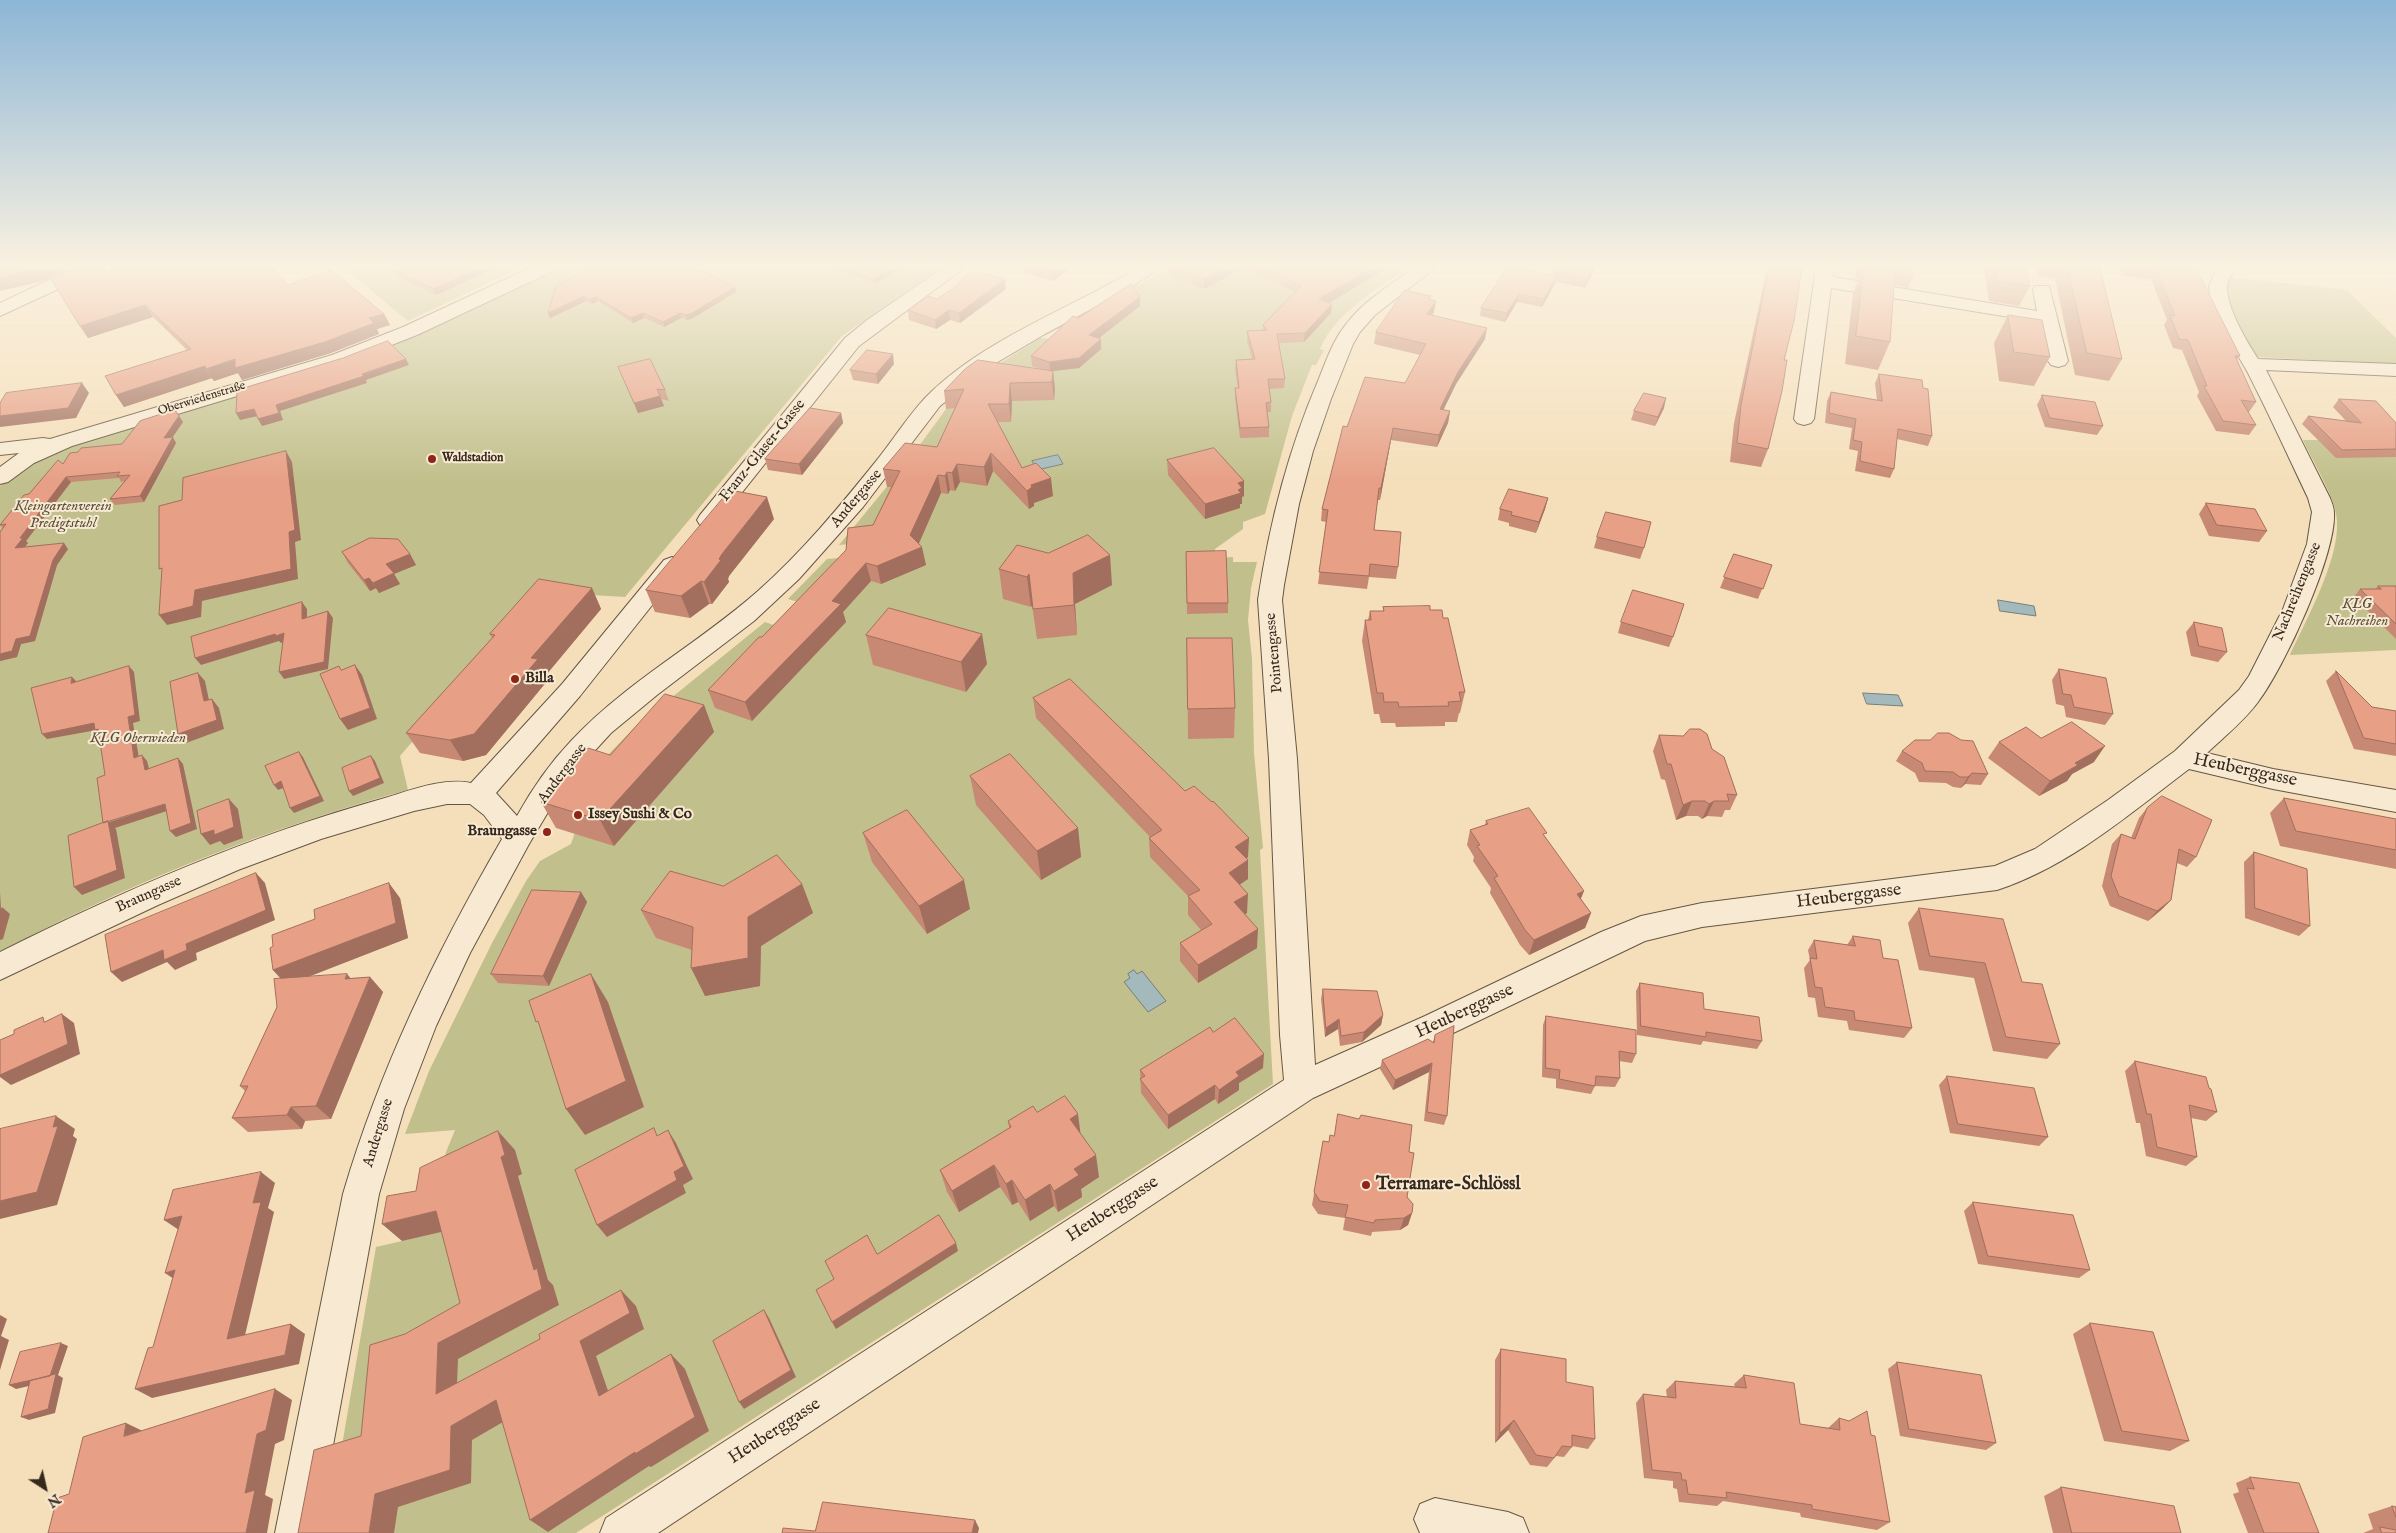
<!DOCTYPE html>
<meta charset="utf-8">
<style>
body{margin:0}
#map{position:relative;width:2396px;height:1533px;overflow:hidden;background:#f5dfba;font-family:"IM FELL English",serif}
canvas{display:block}
.north{position:absolute;left:20px;top:1463px;width:50px;height:50px;-webkit-text-stroke:4px #f8ead2;paint-order:stroke;rotate:145deg;font-size:14px;font-weight:700;line-height:20px;text-align:center;color:#35281d}
.north::after{content:'';display:block;margin:auto;width:18px;height:22px;background:#35281d;clip-path:polygon(50% 0,100% 100%,50% 72%,0 100%)}
</style>
<div id="map">
<canvas width="2396" height="1533"></canvas>
<div class="north">N</div>
</div>
<script>
const g = document.querySelector('canvas').getContext('2d');
g.lineJoin = 'round';
function fillPath(path, color) { g.fillStyle = color; g.fill(path, 'evenodd'); }
function stroke(path, color, width, dash) { g.strokeStyle = color; g.lineWidth = width; g.lineCap = dash ? 'butt' : 'round'; g.setLineDash(dash || []); g.stroke(path); }
function label(font, color, halo, rows, align = 'center') {
  g.font = font + ' "IM FELL English",serif'; g.lineWidth = 4; g.setLineDash([]); g.textBaseline = 'middle'; g.strokeStyle = halo; g.fillStyle = color; for (const [text, x, y, turn = 0] of rows) {
    g.save(); g.translate(x, y); g.rotate((+turn || 0) * Math.PI / 180); g.textAlign = isNaN(turn) ? turn : align; if (halo) g.strokeText(text, 0, 0); g.fillText(text, 0, 0); g.restore();
  }
}
fillPath(new Path2D(`
 M 344,268 L 520,268 L 408,321 Z
 M 560,268 L 940,268 L 842,336 L 625,597 L 541,592 L 400,756 L 408,790 C 267,828 129,883 0,952 L 0,486 L 33,461 L 59,449 L 337,366 L 396,344 Z
 M 1170,268 L 1406,268 C 1375,291 1336,312 1320,349 L 1324,350 L 1316,365 L 1312,365 L 1292,416 L 1265,514 L 1243,522 L 1243,529 L 1215,549 L 1216,558 L 1233,557 L 1233,562 L 1257,562 L 1251,588 L 1248,620 L 1252,659 L 1254,753 L 1263,848 L 1260,850 L 1273,1084 L 576,1533 L 327,1533 L 376,1247 L 402,1241 L 439,1186 L 446,1152 L 455,1130 L 405,1134 L 429,1071 L 492,943 L 526,881 L 540,861 L 571,844 L 597,766 L 634,728 L 765,622 L 788,630 L 811,606 L 788,599 L 827,559 L 851,557 L 852,544 L 839,545 L 908,461 L 946,409 L 985,373 L 1040,338 L 1055,339 L 1065,333 L 1057,329 Z
 M 2228,277 L 2347,290 L 2396,338 L 2396,364 L 2256,357 C 2245,338 2218,300 2228,277 Z
 M 2303,440 L 2396,440 L 2396,650 L 2290,655 C 2306,620 2344,552 2336,514 C 2332,492 2312,460 2303,440 Z`), '#c1c08c');
const water = new Path2D(`
 M 1058,455 L 1063,464 L 1037,470 L 1032,461 Z
 M 1998,600 L 2034,606 L 2036,616 L 2000,611 Z
 M 1863,693 L 1898,695 L 1903,706 L 1867,704 Z
 M 1134,970 L 1137,974 L 1142,971 L 1166,1001 L 1148,1012 L 1124,982 L 1130,978 L 1128,974 Z`);
fillPath(water, '#a3b9bc');
stroke(water, '#777f7c', 1);
const minor = new Path2D(`
 M 74,268 L 98,268 L 95,272 L 0,316 L 0,303 Z
 M 530,268 L 554,268 L 551,272 L 417,335 L 346,363 L 72,446 L 34,463 L 8,482 L 0,484 L 0,467 L 19,453 L 0,455 L 0,443 L 43,438 L 50,439 L 332,355 L 403,327 Z
 M 943,268 L 964,268 L 859,346 L 716,525 L 708,527 L 700,525 L 697,520 L 700,515 L 845,338 L 867,320 Z
 M 1138,268 L 1160,268 L 1130,288 L 1045,334 L 991,366 L 940,406 L 863,507 L 799,579 L 754,621 L 657,695 L 611,733 L 579,768 L 557,797 L 529,844 L 470,953 L 436,1026 L 404,1109 L 379,1194 L 317,1533 L 275,1533 L 343,1194 C 380,1068 436,953 502,839 L 484,815 L 470,804 L 447,804 L 414,811 L 321,839 L 238,870 L 158,905 L 0,980 L 0,952 C 122,891 247,837 378,800 C 407,792 441,777 471,783 L 562,684 L 664,560 L 672,557 L 680,560 L 684,565 L 680,570 L 580,696 L 496,793 L 517,816 C 532,789 550,763 571,741 C 626,682 698,644 758,591 C 802,552 840,506 877,460 C 893,440 908,416 926,397 C 982,340 1069,309 1138,268 Z
 M 1414,268 L 1435,268 L 1375,315 L 1360,332 L 1353,344 L 1331,399 L 1313,451 L 1299,504 L 1284,585 L 1282,600 L 1297,759 L 1315,1065 L 1425,1016 L 1601,932 L 1641,916 L 1702,903 L 1995,866 L 2035,849 L 2108,800 L 2175,751 L 2239,690 L 2249,676 L 2283,609 L 2307,544 L 2312,512 L 2308,498 C 2288,456 2269,414 2248,373 C 2233,345 2211,319 2209,286 L 2217,268 L 2236,268 C 2232,274 2228,279 2227,286 C 2226,307 2247,342 2258,359 L 2396,364 L 2396,376 L 2266,370 L 2330,498 C 2332,503 2334,508 2334,513 C 2336,555 2284,668 2258,702 C 2244,721 2224,737 2207,753 L 2273,769 L 2396,790 L 2396,812 L 2273,789 L 2189,769 C 2128,815 2070,866 1997,890 L 1702,927 L 1645,941 L 1447,1036 L 1313,1098 L 658,1533 L 600,1533 L 606,1518 L 1284,1080 L 1280,1035 L 1269,759 L 1258,600 C 1269,525 1288,451 1318,381 C 1326,361 1333,340 1347,323 C 1365,300 1390,285 1414,268 Z
 M 1816,268 L 1834,268 L 1833,277 L 2037,311 L 2033,290 L 2035,286 L 2049,286 L 2068,361 L 2065,365 L 2058,367 L 2051,365 L 2048,361 L 2040,322 L 1831,288 L 1814,419 L 1811,423 L 1804,425 L 1797,423 L 1794,419 Z
 M 1435,1498 L 1508,1512 L 1523,1518 L 1529,1533 L 1420,1533 L 1414,1519 L 1420,1504 Z`);
stroke(minor, '#655644', 2);
fillPath(minor, '#f8ead2');
fillPath(new Path2D(`
 M 76,268 L 105,268 L 107,272 L 288,285 L 384,314 L 390,325 L 377,329 L 379,334 L 331,353 L 242,380 L 238,373 L 214,381 L 212,378 L 124,407 L 116,395 L 187,350 L 153,317 L 88,338 L 80,326 Z
 M 495,268 L 436,295 L 398,277 L 395,271 Z
 M 834,268 L 901,268 L 875,284 Z
 M 1024,268 L 1070,268 L 1053,281 L 1024,273 Z
 M 1169,268 L 1243,268 L 1204,289 L 1169,276 Z
 M 1244,268 L 1387,268 L 1329,303 L 1331,313 L 1304,342 L 1279,343 L 1285,379 L 1284,388 L 1269,389 L 1271,402 L 1271,412 L 1267,412 L 1269,427 L 1269,437 L 1240,438 L 1235,398 L 1235,388 L 1238,388 L 1235,370 L 1236,360 L 1252,359 L 1247,341 L 1247,331 L 1263,330 L 1263,325 L 1295,292 Z
 M 1595,268 L 1585,288 L 1556,282 L 1555,284 L 1542,307 L 1517,302 L 1505,322 L 1480,316 L 1481,308 L 1552,275 L 1553,271 Z
 M 1767,268 L 1802,268 L 1768,449 L 1761,467 L 1730,462 L 1734,423 Z
 M 1856,268 L 1912,268 L 1912,278 L 1908,288 L 1894,285 L 1890,342 L 1878,370 L 1845,364 L 1853,293 L 1859,279 L 1855,279 Z
 M 1984,268 L 2026,268 L 2030,286 L 2019,306 L 1989,301 Z
 M 2036,268 L 2100,268 L 2122,359 L 2109,381 L 2075,375 L 2055,278 L 2039,277 Z
 M 2119,268 L 2182,268 L 2240,356 L 2237,360 L 2256,402 L 2249,412 L 2248,412 L 2256,425 L 2249,435 L 2216,431 L 2197,396 L 2199,392 L 2182,350 L 2173,348 L 2164,325 L 2167,320 L 2151,279 L 2124,276 Z
 M 556,286 L 736,292 L 693,318 L 687,320 L 681,318 L 664,327 L 644,318 L 633,323 L 598,301 L 592,304 L 586,301 L 550,318 L 548,313 Z
 M 1006,289 L 960,323 L 950,320 L 936,329 L 909,320 L 908,310 L 937,299 Z
 M 1140,297 L 1140,306 L 1099,338 L 1101,349 L 1079,368 L 1053,371 L 1055,389 L 1054,400 L 1012,401 L 1011,422 L 998,422 L 1022,468 L 1053,496 L 1034,503 L 1034,506 L 1029,509 L 993,471 L 987,486 L 960,482 L 955,491 L 950,490 L 948,494 L 941,493 L 919,543 L 926,565 L 881,584 L 871,581 L 843,612 L 846,622 L 752,721 L 715,708 L 708,690 L 762,637 L 873,525 L 891,487 L 887,487 L 883,469 L 937,447 L 955,408 L 946,409 L 944,391 L 1044,370 L 1032,366 L 1031,356 L 1078,318 Z
 M 1431,300 L 1434,312 L 1432,315 L 1485,339 L 1456,384 L 1443,410 L 1450,411 L 1448,423 L 1437,447 L 1391,440 L 1380,500 L 1377,500 L 1374,530 L 1398,567 L 1396,579 L 1369,577 L 1367,589 L 1318,584 L 1326,522 L 1321,521 L 1322,509 L 1347,427 L 1405,383 L 1420,355 L 1374,344 L 1376,332 Z
 M 2008,315 L 2050,357 L 2034,386 L 1999,381 L 1994,343 Z
 M 894,364 L 878,384 L 853,380 L 850,370 Z
 M 618,367 L 665,390 L 669,401 L 661,399 L 664,406 L 638,413 Z
 M 1879,374 L 1932,436 L 1928,446 L 1897,439 L 1894,469 L 1890,478 L 1855,471 L 1858,451 L 1849,449 L 1852,428 L 1825,423 L 1827,401 L 1831,392 L 1877,400 L 1875,383 Z
 M 2042,395 L 2103,426 L 2097,435 L 2045,427 L 2037,405 Z
 M 2339,399 L 2396,423 L 2396,457 L 2336,458 L 2302,424 L 2308,416 L 2346,421 L 2333,407 Z
 M 1664,408 L 1655,426 L 1631,420 L 1634,411 Z
 M 175,410 L 183,422 L 172,437 L 176,443 L 144,502 L 115,505 L 110,499 L 125,481 L 121,482 L 119,478 L 71,482 L 26,541 L 28,543 L 25,547 L 68,549 L 57,565 L 35,641 L 21,644 L 17,657 L 0,661 L 0,532 L 3,528 L 0,525 L 29,494 L 63,464 L 78,452 L 122,444 Z
 M 841,413 L 843,423 L 802,475 L 768,470 L 765,459 Z
 M 1167,460 L 1244,481 L 1244,496 L 1242,497 L 1242,504 L 1240,504 L 1240,508 L 1205,519 L 1168,475 Z
 M 1548,498 L 1545,509 L 1536,533 L 1509,526 L 1509,523 L 1498,520 L 1500,509 Z
 M 2206,503 L 2267,531 L 2259,542 L 2209,536 L 2199,514 Z
 M 774,519 L 729,576 L 728,579 L 729,582 L 712,604 L 709,604 L 690,618 L 655,612 L 646,590 Z
 M 1597,537 L 1644,548 L 1640,559 L 1594,548 Z
 M 342,552 L 410,554 L 416,565 L 394,574 L 400,584 L 379,593 L 376,588 L 370,591 L 348,563 Z
 M 1186,552 L 1228,603 L 1228,613 L 1187,614 Z
 M 1048,553 L 1112,585 L 1075,604 L 1077,635 L 1037,639 L 1032,605 L 1031,607 L 1003,599 L 999,569 Z
 M 1734,554 L 1772,565 L 1758,599 L 1720,588 Z
 M 2378,586 L 2396,586 L 2396,639 L 2354,597 L 2360,589 L 2375,589 Z
 M 592,588 L 601,609 L 546,675 L 548,680 L 486,755 L 463,761 L 420,753 L 406,733 L 492,638 L 490,634 Z
 M 1383,607 L 1430,610 L 1443,618 L 1465,692 L 1460,713 L 1459,713 L 1457,722 L 1445,722 L 1445,726 L 1396,727 L 1395,723 L 1381,723 L 1379,714 L 1374,714 L 1362,641 L 1365,620 L 1368,620 L 1370,611 L 1383,611 Z
 M 1621,622 L 1673,637 L 1669,647 L 1618,633 Z
 M 2194,622 L 2227,652 L 2218,662 L 2191,656 L 2186,632 Z
 M 866,635 L 987,664 L 966,692 L 873,665 Z
 M 1187,638 L 1235,708 L 1234,738 L 1188,739 Z
 M 2059,669 L 2113,714 L 2105,725 L 2066,717 L 2064,706 L 2056,704 L 2052,680 Z
 M 2336,671 L 2372,707 L 2396,711 L 2396,756 L 2354,749 L 2326,681 Z
 M 1033,698 L 1248,857 L 1247,858 L 1248,879 L 1240,884 L 1247,913 L 1245,914 L 1257,948 L 1198,983 L 1180,961 L 1180,943 L 1201,930 L 1188,915 L 1188,896 L 1150,857 L 1149,838 L 1150,837 L 1036,718 Z
 M 704,705 L 714,732 L 614,846 L 556,828 L 541,802 L 610,755 Z
 M 1659,735 L 1712,749 L 1737,795 L 1730,810 L 1725,810 L 1722,817 L 1707,816 L 1702,819 L 1698,816 L 1686,816 L 1676,820 L 1665,780 L 1661,779 L 1653,751 Z
 M 2041,738 L 2094,762 L 2072,774 L 2067,781 L 2039,796 L 1988,758 L 1999,742 Z
 M 1902,751 L 1988,774 L 1981,785 L 1965,784 L 1961,788 L 1953,787 L 1946,783 L 1919,782 L 1915,773 L 1896,761 Z
 M 970,776 L 1078,828 L 1081,857 L 1041,880 L 976,805 Z
 M 2284,798 L 2396,819 L 2396,869 L 2280,846 L 2270,813 Z
 M 2147,808 L 2196,857 L 2187,867 L 2177,863 L 2171,900 L 2161,910 L 2148,921 L 2110,906 L 2102,886 L 2112,844 L 2121,834 L 2131,838 L 2139,818 Z
 M 1486,821 L 1545,837 L 1581,899 L 1591,913 L 1585,928 L 1529,955 L 1520,945 L 1490,893 L 1491,888 L 1473,861 L 1474,857 L 1467,845 L 1470,830 L 1485,825 Z
 M 863,833 L 970,909 L 927,934 L 872,862 Z
 M 2254,852 L 2310,926 L 2299,936 L 2245,918 L 2244,862 Z
 M 802,884 L 813,913 L 761,946 L 760,986 L 705,996 L 692,950 L 656,938 L 641,910 L 723,886 Z
 M 581,892 L 587,902 L 549,986 L 498,983 L 491,974 Z
 M 400,898 L 408,938 L 308,977 L 351,978 L 370,977 L 383,992 L 331,1119 L 305,1121 L 302,1129 L 248,1132 L 232,1118 L 245,1091 L 240,1086 L 277,1007 L 280,978 L 273,970 Z
 M 1919,908 L 2022,982 L 2060,1044 L 2047,1059 L 1993,1051 L 1974,978 L 1919,970 L 1908,923 Z
 M 1853,936 L 1883,958 L 1912,1028 L 1904,1038 L 1849,1030 L 1847,1021 L 1818,1017 L 1815,998 L 1808,997 L 1804,968 L 1810,960 L 1808,950 L 1814,940 L 1847,945 Z
 M 1640,983 L 1704,1009 L 1762,1041 L 1757,1049 L 1703,1041 L 1701,1045 L 1637,1035 L 1636,991 Z
 M 1323,989 L 1383,1015 L 1381,1025 L 1362,1042 L 1340,1046 L 1338,1029 L 1325,1037 L 1321,999 Z
 M 1546,1016 L 1636,1054 L 1632,1063 L 1619,1061 L 1620,1078 L 1615,1087 L 1595,1086 L 1591,1094 L 1556,1088 L 1556,1079 L 1542,1077 L 1543,1025 Z
 M 1213,1032 L 1263,1068 L 1239,1083 L 1239,1090 L 1218,1104 L 1215,1099 L 1168,1129 L 1141,1093 L 1140,1070 Z
 M 1435,1035 L 1447,1116 L 1444,1125 L 1424,1121 L 1429,1072 L 1393,1090 L 1380,1069 L 1382,1060 L 1433,1042 Z
 M 2135,1061 L 2209,1088 L 2217,1112 L 2206,1121 L 2191,1118 L 2197,1157 L 2186,1166 L 2146,1156 L 2140,1123 L 2136,1123 L 2125,1071 Z
 M 1947,1076 L 2048,1137 L 2039,1146 L 1950,1133 L 1939,1085 Z
 M 1037,1112 L 1080,1133 L 1099,1177 L 1081,1189 L 1082,1197 L 1058,1212 L 1054,1206 L 1030,1221 L 1018,1202 L 1012,1205 L 1000,1187 L 959,1212 L 947,1192 L 940,1170 L 1009,1128 L 1008,1121 Z
 M 1334,1136 L 1409,1152 L 1407,1197 L 1412,1213 L 1408,1225 L 1400,1230 L 1372,1232 L 1371,1236 L 1343,1230 L 1345,1218 L 1318,1214 L 1312,1205 L 1323,1141 L 1329,1142 Z
 M 1973,1202 L 2090,1270 L 2079,1278 L 1978,1264 L 1964,1211 Z
 M 2090,1323 L 2189,1441 L 2170,1451 L 2104,1441 L 2073,1334 Z
 M 1501,1349 L 1566,1382 L 1595,1439 L 1588,1449 L 1572,1446 L 1572,1447 L 1564,1457 L 1556,1456 L 1547,1467 L 1530,1465 L 1508,1430 L 1495,1443 L 1495,1360 Z
 M 1897,1362 L 1996,1443 L 1986,1450 L 1900,1436 L 1888,1369 Z
 M 1744,1375 L 1800,1424 L 1828,1428 L 1839,1418 L 1871,1435 L 1890,1522 L 1877,1530 L 1801,1517 L 1800,1513 L 1723,1501 L 1717,1506 L 1679,1502 L 1677,1489 L 1673,1488 L 1673,1481 L 1644,1478 L 1636,1403 L 1643,1394 L 1667,1397 L 1666,1390 L 1675,1381 L 1735,1387 L 1734,1384 Z
 M 2250,1477 L 2319,1533 L 2248,1533 L 2233,1494 L 2239,1492 L 2236,1483 Z
 M 2061,1487 L 2181,1533 L 2053,1533 L 2044,1496 Z
 M 2392,1506 L 2396,1507 L 2396,1533 L 2363,1533 L 2373,1529 L 2368,1514 Z`), '#c78973');
fillPath(new Path2D(`
 M 37,268 L 69,268 L 43,281 L 0,291 L 0,278 Z
 M 102,268 L 105,268 L 111,285 L 104,273 Z
 M 479,268 L 495,268 L 436,295 L 434,289 Z
 M 892,268 L 901,268 L 875,284 L 874,279 Z
 M 1052,268 L 1070,268 L 1053,281 Z
 M 1225,268 L 1243,268 L 1204,289 L 1204,279 Z
 M 1372,268 L 1387,268 L 1319,309 L 1319,299 Z
 M 1593,268 L 1595,268 L 1585,288 L 1588,278 Z
 M 1557,276 L 1555,284 L 1542,307 L 1544,299 Z
 M 1005,279 L 1006,289 L 960,323 L 959,313 Z
 M 735,287 L 736,292 L 693,318 L 687,320 L 686,315 Z
 M 1519,294 L 1517,302 L 1505,322 L 1507,313 Z
 M 584,296 L 586,301 L 550,318 L 548,313 Z
 M 596,297 L 598,301 L 592,304 L 590,299 Z
 M 1140,297 L 1140,306 L 1090,345 L 1089,335 Z
 M 1436,301 L 1434,312 L 1426,326 L 1427,314 Z
 M 1332,304 L 1331,313 L 1304,342 L 1305,333 Z
 M 145,305 L 153,317 L 88,338 L 80,326 Z
 M 949,310 L 950,320 L 936,329 L 935,320 Z
 M 643,313 L 644,318 L 633,323 L 631,318 Z
 M 680,313 L 681,318 L 664,327 L 663,322 Z
 M 384,314 L 390,325 L 377,329 L 379,334 L 331,353 L 242,380 L 238,373 L 214,381 L 206,369 Z
 M 1487,328 L 1485,339 L 1456,384 L 1438,421 L 1440,409 L 1458,372 Z
 M 1101,339 L 1101,349 L 1079,368 L 1053,371 L 1055,389 L 1054,400 L 1049,362 Z
 M 893,354 L 894,364 L 878,384 L 876,374 Z
 M 406,359 L 409,365 L 366,380 L 367,383 L 280,411 L 283,420 L 262,426 L 258,419 L 276,405 Z
 M 205,366 L 212,378 L 124,407 L 116,395 Z
 M 82,383 L 89,393 L 76,418 L 0,427 L 0,416 Z
 M 1010,383 L 1012,401 L 1011,422 L 1009,404 Z
 M 660,396 L 664,406 L 638,413 L 634,403 Z
 M 1666,398 L 1664,408 L 1655,426 L 1658,417 Z
 M 254,409 L 258,416 L 240,420 L 236,413 Z
 M 1450,411 L 1448,423 L 1437,447 L 1439,435 Z
 M 841,413 L 843,423 L 802,475 L 799,464 Z
 M 179,416 L 183,422 L 168,444 L 164,438 Z
 M 1393,428 L 1391,440 L 1380,500 L 1381,488 Z
 M 173,437 L 176,443 L 144,502 L 140,496 Z
 M 286,451 L 292,462 L 301,540 L 295,542 L 298,579 L 202,601 L 201,617 L 167,625 L 159,615 L 195,590 L 289,532 Z
 M 991,453 L 993,471 L 987,486 L 984,467 Z
 M 957,464 L 960,482 L 955,491 L 952,473 Z
 M 947,472 L 950,490 L 948,494 L 945,476 Z
 M 938,475 L 941,493 L 916,550 L 922,547 L 926,565 L 881,584 L 877,566 Z
 M 66,477 L 71,482 L 26,541 L 28,543 L 19,554 L 15,548 L 20,538 Z
 M 1051,478 L 1053,496 L 1034,503 L 1034,506 L 1029,509 L 1027,491 L 1031,485 Z
 M 1244,481 L 1244,496 L 1242,497 L 1242,504 L 1240,504 L 1240,508 L 1205,519 L 1205,504 L 1238,483 Z
 M 767,497 L 774,519 L 729,576 L 728,579 L 729,582 L 712,604 L 704,582 L 722,554 Z
 M 1548,498 L 1545,509 L 1536,533 L 1539,522 Z
 M 64,543 L 68,549 L 57,565 L 35,641 L 21,644 L 17,657 L 0,661 L 0,654 L 16,639 L 53,560 Z
 M 410,554 L 416,565 L 394,574 L 400,584 L 379,593 L 373,583 L 386,564 Z
 M 1110,555 L 1112,585 L 1075,604 L 1077,635 L 1074,605 L 1073,573 Z
 M 866,563 L 871,581 L 843,612 L 846,622 L 752,721 L 745,702 L 832,601 Z
 M 1029,574 L 1033,604 L 1031,607 L 1027,577 Z
 M 369,578 L 376,588 L 370,591 L 364,580 Z
 M 701,581 L 709,604 L 690,618 L 681,596 Z
 M 592,588 L 601,609 L 546,675 L 548,680 L 486,755 L 463,761 L 450,740 L 531,658 Z
 M 302,602 L 307,609 L 307,626 L 302,619 Z
 M 328,611 L 333,618 L 328,669 L 284,679 L 279,672 Z
 M 284,633 L 289,640 L 281,643 L 279,641 L 201,665 L 195,658 L 275,634 Z
 M 982,634 L 987,664 L 966,692 L 961,662 Z
 M 355,665 L 362,675 L 377,719 L 348,730 L 340,719 Z
 M 129,666 L 134,672 L 140,721 L 133,723 L 140,764 L 134,758 L 128,717 Z
 M 198,673 L 205,681 L 211,710 L 204,701 Z
 M 72,677 L 78,683 L 71,683 Z
 M 212,699 L 219,708 L 224,729 L 186,743 L 178,734 Z
 M 704,705 L 714,732 L 614,846 L 600,820 Z
 M 94,723 L 100,729 L 100,736 L 95,730 L 97,730 L 47,739 L 42,734 Z
 M 2105,746 L 2094,762 L 2072,774 L 2067,781 L 2039,796 L 2050,781 L 2075,763 Z
 M 299,752 L 303,757 L 324,801 L 294,813 L 290,808 Z
 M 142,755 L 147,761 L 151,776 L 145,770 Z
 M 371,756 L 375,761 L 384,783 L 353,796 L 349,791 Z
 M 178,758 L 183,764 L 197,829 L 176,837 L 170,831 Z
 M 1972,773 L 1965,784 L 1961,788 L 1968,777 Z
 M 281,781 L 286,787 L 278,790 L 274,785 Z
 M 229,799 L 238,809 L 243,838 L 224,845 L 220,841 L 210,845 L 201,834 Z
 M 1692,801 L 1686,816 L 1676,820 L 1683,805 Z
 M 1714,801 L 1707,816 L 1702,819 L 1709,804 Z
 M 165,804 L 170,810 L 115,828 L 116,829 L 125,878 L 82,895 L 74,887 L 103,824 Z
 M 1078,828 L 1081,857 L 1041,880 L 1037,851 Z
 M 1249,838 L 1248,857 L 1234,866 L 1235,847 Z
 M 1248,860 L 1248,879 L 1229,892 L 1229,873 Z
 M 256,873 L 265,883 L 275,920 L 196,953 L 197,960 L 175,970 L 167,962 L 122,982 L 111,972 L 163,950 L 186,944 Z
 M 964,880 L 970,909 L 927,934 L 919,906 Z
 M 389,883 L 400,898 L 408,938 L 287,985 L 273,970 Z
 M 802,884 L 813,913 L 761,946 L 760,986 L 705,996 L 691,968 L 748,917 Z
 M 1584,891 L 1578,906 L 1577,894 Z
 M 0,892 L 1,909 L 2,907 L 10,914 L 3,939 L 0,940 Z
 M 581,892 L 587,902 L 549,986 L 543,976 Z
 M 1248,894 L 1247,913 L 1233,921 L 1234,902 Z
 M 2171,900 L 2161,910 L 2148,921 L 2157,911 Z
 M 1591,913 L 1585,928 L 1529,955 L 1534,940 Z
 M 1258,929 L 1257,948 L 1198,983 L 1198,965 Z
 M 347,974 L 360,989 L 345,979 Z
 M 591,974 L 608,1002 L 644,1107 L 585,1135 L 566,1109 Z
 M 370,977 L 383,992 L 331,1119 L 316,1106 Z
 M 62,1014 L 74,1023 L 80,1054 L 11,1085 L 0,1077 L 0,1075 Z
 M 1383,1015 L 1381,1025 L 1362,1042 L 1364,1032 Z
 M 1339,1019 L 1338,1029 L 1325,1037 L 1326,1028 Z
 M 1264,1054 L 1263,1068 L 1239,1083 L 1239,1090 L 1218,1104 L 1219,1090 L 1236,1072 Z
 M 1432,1063 L 1429,1072 L 1393,1090 L 1395,1080 Z
 M 1215,1085 L 1215,1099 L 1168,1129 L 1168,1115 Z
 M 291,1107 L 305,1121 L 302,1129 L 287,1115 Z
 M 1078,1114 L 1081,1137 L 1070,1119 Z
 M 56,1116 L 75,1129 L 73,1136 L 77,1139 L 57,1205 L 0,1219 L 0,1201 L 53,1127 Z
 M 668,1130 L 676,1143 L 693,1179 L 683,1185 L 686,1193 L 607,1237 L 597,1225 L 674,1172 Z
 M 498,1131 L 515,1150 L 522,1174 L 518,1176 L 548,1280 L 553,1285 L 559,1305 L 458,1359 L 456,1409 L 436,1394 L 438,1343 L 534,1270 L 501,1157 Z
 M 1096,1155 L 1099,1177 L 1081,1189 L 1082,1197 L 1058,1212 L 1054,1191 L 1074,1169 Z
 M 994,1165 L 1000,1187 L 959,1212 L 952,1191 Z
 M 261,1172 L 275,1183 L 268,1208 L 274,1212 L 242,1348 L 227,1339 L 253,1203 Z
 M 1012,1180 L 1018,1202 L 1012,1205 L 1006,1184 Z
 M 1050,1184 L 1054,1206 L 1030,1221 L 1025,1200 Z
 M 436,1211 L 454,1229 L 402,1241 L 382,1224 Z
 M 1412,1213 L 1408,1225 L 1400,1230 L 1404,1218 Z
 M 182,1216 L 179,1230 L 164,1220 Z
 M 956,1243 L 958,1251 L 836,1329 L 832,1322 Z
 M 175,1270 L 180,1283 L 165,1273 Z
 M 621,1290 L 636,1306 L 644,1329 L 596,1356 L 615,1411 L 599,1396 L 580,1341 Z
 M 764,1310 L 769,1318 L 796,1377 L 744,1409 L 739,1402 Z
 M 0,1315 L 7,1319 L 1,1336 L 9,1340 L 0,1370 Z
 M 291,1324 L 305,1334 L 299,1364 L 152,1398 L 135,1389 Z
 M 61,1343 L 68,1346 L 58,1375 L 63,1378 L 55,1413 L 29,1420 L 21,1417 L 55,1380 L 16,1389 L 9,1385 Z
 M 671,1354 L 685,1369 L 709,1431 L 651,1467 L 649,1466 L 548,1532 L 530,1520 Z
 M 275,1389 L 292,1400 L 284,1440 L 275,1444 L 265,1495 L 273,1499 L 267,1533 L 246,1533 L 245,1493 L 257,1434 Z
 M 496,1400 L 515,1415 L 472,1440 L 471,1483 L 398,1507 L 394,1533 L 369,1533 L 375,1494 L 451,1426 Z
 M 1514,1420 L 1508,1430 L 1495,1443 L 1500,1433 Z
 M 126,1423 L 147,1433 L 124,1436 Z
 M 975,1520 L 979,1528 L 978,1533 L 972,1533 Z`), '#a26f5e');
const building = new Path2D(`
 M 0,268 L 37,268 L 0,278 Z
 M 76,268 L 102,268 L 104,273 L 120,268 L 274,268 L 288,285 L 331,270 L 384,314 L 369,318 L 374,323 L 325,342 L 235,368 L 235,359 L 206,369 L 205,366 L 116,395 L 105,376 L 191,349 L 145,305 L 80,326 L 51,279 Z
 M 404,268 L 479,268 L 434,289 L 395,271 Z
 M 591,268 L 696,268 L 735,287 L 692,313 L 686,315 L 680,313 L 663,322 L 643,313 L 631,318 L 596,297 L 590,299 L 584,296 L 548,313 L 556,286 Z
 M 846,268 L 892,268 L 874,279 Z
 M 1174,268 L 1225,268 L 1204,279 Z
 M 1264,268 L 1372,268 L 1319,299 L 1332,304 L 1305,333 L 1277,334 L 1285,379 L 1268,379 L 1271,402 L 1266,403 L 1269,427 L 1240,428 L 1235,388 L 1239,388 L 1236,360 L 1255,359 L 1247,331 L 1267,330 L 1263,325 L 1301,286 Z
 M 1507,268 L 1521,268 L 1557,276 L 1544,299 L 1519,294 L 1507,313 L 1481,308 Z
 M 1555,268 L 1593,268 L 1588,278 L 1553,271 Z
 M 1769,268 L 1802,268 L 1794,321 L 1784,360 L 1787,360 L 1782,391 L 1768,449 L 1737,443 L 1741,405 Z
 M 1864,268 L 1880,268 L 1895,271 L 1890,342 L 1856,336 Z
 M 1880,268 L 1912,268 L 1912,278 L 1895,275 L 1895,271 Z
 M 1997,268 L 2026,268 L 2030,286 L 1998,281 Z
 M 2068,268 L 2100,268 L 2122,359 L 2087,353 Z
 M 2145,268 L 2182,268 L 2197,270 L 2240,356 L 2235,356 L 2256,402 L 2241,400 L 2256,425 L 2223,421 L 2204,386 L 2207,386 L 2188,340 L 2179,339 L 2170,315 L 2175,316 L 2156,269 Z
 M 976,271 L 1005,279 L 959,313 L 949,310 L 935,320 L 908,310 L 928,296 L 937,299 L 954,288 L 967,273 Z
 M 1131,284 L 1140,297 L 1089,335 L 1101,339 L 1079,358 L 1049,362 L 1031,356 L 1073,316 L 1078,318 Z
 M 1405,290 L 1431,296 L 1429,299 L 1436,301 L 1427,314 L 1487,328 L 1458,372 L 1440,409 L 1450,411 L 1439,435 L 1393,428 L 1381,488 L 1379,488 L 1374,530 L 1401,532 L 1398,567 L 1370,564 L 1369,576 L 1319,572 L 1328,510 L 1322,509 L 1343,426 L 1347,427 L 1365,377 L 1405,383 L 1426,344 L 1376,332 Z
 M 2008,315 L 2042,320 L 2050,357 L 2014,352 Z
 M 388,341 L 406,359 L 362,374 L 364,376 L 276,405 L 279,413 L 258,419 L 254,409 L 236,413 L 237,390 L 343,358 Z
 M 867,350 L 893,354 L 876,374 L 850,370 Z
 M 650,359 L 665,390 L 657,389 L 660,396 L 634,403 L 618,367 Z
 M 978,360 L 1053,371 L 1052,382 L 1010,383 L 1009,404 L 988,404 L 1022,468 L 1036,463 L 1051,478 L 1031,485 L 1032,487 L 1027,491 L 991,453 L 984,467 L 957,464 L 952,473 L 947,472 L 945,476 L 938,475 L 910,535 L 922,547 L 877,566 L 866,563 L 832,601 L 841,604 L 745,702 L 708,690 L 759,637 L 762,637 L 846,550 L 848,528 L 873,525 L 900,471 L 883,469 L 905,443 L 937,447 L 964,389 L 944,391 L 965,369 Z
 M 1879,374 L 1922,380 L 1923,388 L 1928,389 L 1932,436 L 1898,429 L 1894,469 L 1860,461 L 1862,442 L 1853,440 L 1856,419 L 1829,413 L 1831,392 L 1882,401 Z
 M 82,383 L 68,408 L 0,416 L 0,403 L 6,393 Z
 M 1644,393 L 1666,398 L 1658,417 L 1634,411 Z
 M 2042,395 L 2095,402 L 2103,426 L 2050,418 Z
 M 2339,399 L 2376,401 L 2396,423 L 2396,449 L 2342,450 L 2308,416 L 2361,423 Z
 M 810,408 L 841,413 L 799,464 L 765,459 Z
 M 175,410 L 179,416 L 164,438 L 173,437 L 140,496 L 110,499 L 130,475 L 117,476 L 120,472 L 66,477 L 20,538 L 23,538 L 15,548 L 64,543 L 53,560 L 30,636 L 16,639 L 12,651 L 0,654 L 0,532 L 6,524 L 0,525 L 24,495 L 29,494 L 58,460 L 63,464 L 70,453 L 78,452 L 81,448 L 122,444 L 140,421 Z
 M 1214,448 L 1244,481 L 1238,483 L 1242,488 L 1238,490 L 1241,493 L 1205,504 L 1167,460 Z
 M 286,451 L 295,530 L 289,532 L 291,569 L 195,590 L 193,606 L 159,615 L 162,568 L 159,569 L 159,506 L 182,500 L 183,478 Z
 M 1509,489 L 1548,498 L 1539,522 L 1511,515 L 1512,512 L 1500,509 Z
 M 730,490 L 767,497 L 722,554 L 719,559 L 721,560 L 704,582 L 701,581 L 681,596 L 646,590 Z
 M 2206,503 L 2255,509 L 2267,531 L 2217,525 Z
 M 1606,512 L 1651,522 L 1644,548 L 1597,537 Z
 M 1088,535 L 1110,555 L 1073,573 L 1074,605 L 1033,609 L 1029,574 L 1027,577 L 999,569 L 1017,545 L 1048,553 Z
 M 370,538 L 398,539 L 410,554 L 386,564 L 394,573 L 373,583 L 369,578 L 364,580 L 342,552 Z
 M 1226,551 L 1228,603 L 1187,603 L 1186,552 Z
 M 1734,554 L 1772,565 L 1763,589 L 1724,577 Z
 M 539,579 L 592,588 L 531,658 L 538,659 L 474,734 L 450,740 L 406,733 L 495,635 L 490,634 Z
 M 2378,586 L 2396,586 L 2396,624 L 2360,589 L 2381,589 Z
 M 1633,590 L 1684,604 L 1673,637 L 1621,622 Z
 M 302,602 L 302,619 L 328,611 L 324,662 L 279,672 L 284,633 L 276,636 L 275,634 L 195,658 L 191,637 Z
 M 1430,606 L 1430,610 L 1442,610 L 1443,618 L 1448,618 L 1465,692 L 1459,692 L 1461,701 L 1448,702 L 1449,706 L 1399,707 L 1398,702 L 1384,702 L 1383,693 L 1377,693 L 1365,620 L 1371,620 L 1370,611 L 1384,611 L 1383,607 Z
 M 889,608 L 982,634 L 961,662 L 866,635 Z
 M 2194,622 L 2222,628 L 2227,652 L 2199,646 Z
 M 1187,638 L 1232,638 L 1235,708 L 1188,709 Z
 M 355,665 L 370,708 L 340,719 L 320,674 L 339,666 L 341,670 Z
 M 129,666 L 135,715 L 128,717 L 134,758 L 142,755 L 145,770 L 178,758 L 191,823 L 170,831 L 165,804 L 103,823 L 97,778 L 105,775 L 98,729 L 95,730 L 94,723 L 42,734 L 31,688 L 72,677 L 71,683 Z
 M 2059,669 L 2106,678 L 2113,714 L 2074,707 L 2071,695 L 2063,694 Z
 M 2336,671 L 2372,707 L 2396,711 L 2396,744 L 2364,738 Z
 M 198,673 L 204,701 L 212,699 L 217,720 L 178,734 L 170,682 Z
 M 1070,679 L 1185,791 L 1194,786 L 1212,802 L 1213,801 L 1249,838 L 1235,847 L 1248,860 L 1229,873 L 1248,894 L 1234,902 L 1258,929 L 1198,965 L 1180,943 L 1212,924 L 1188,896 L 1200,890 L 1149,838 L 1162,830 L 1033,698 Z
 M 665,694 L 704,705 L 600,820 L 541,802 L 588,748 L 610,755 Z
 M 2072,722 L 2105,746 L 2075,763 L 2078,765 L 2050,781 L 1999,742 L 2026,727 L 2041,738 Z
 M 1690,729 L 1700,729 L 1707,734 L 1712,749 L 1724,757 L 1737,795 L 1727,794 L 1729,801 L 1714,801 L 1709,804 L 1705,801 L 1692,801 L 1683,805 L 1671,764 L 1667,764 L 1659,735 L 1683,736 Z
 M 1938,733 L 1949,733 L 1961,740 L 1973,741 L 1988,774 L 1972,773 L 1968,777 L 1960,777 L 1953,772 L 1925,771 L 1922,763 L 1902,751 L 1915,740 L 1930,740 Z
 M 299,752 L 320,796 L 290,808 L 281,781 L 274,785 L 265,766 Z
 M 1010,754 L 1078,828 L 1037,851 L 970,776 Z
 M 371,756 L 380,778 L 349,791 L 342,768 Z
 M 2162,796 L 2212,820 L 2196,857 L 2179,849 L 2171,900 L 2157,911 L 2119,896 L 2111,876 L 2121,834 L 2135,839 L 2147,808 Z
 M 2284,798 L 2396,819 L 2396,850 L 2296,831 Z
 M 229,799 L 234,827 L 214,835 L 214,830 L 201,834 L 197,811 Z
 M 1529,808 L 1547,833 L 1543,834 L 1584,891 L 1577,894 L 1591,913 L 1534,940 L 1525,930 L 1494,878 L 1498,876 L 1477,846 L 1480,845 L 1470,830 L 1488,824 L 1486,821 Z
 M 907,810 L 964,880 L 919,906 L 863,833 Z
 M 108,821 L 117,870 L 74,887 L 68,836 Z
 M 2254,852 L 2307,869 L 2310,926 L 2255,908 Z
 M 777,855 L 802,884 L 748,917 L 748,958 L 691,968 L 693,927 L 641,910 L 670,871 L 723,886 Z
 M 256,873 L 266,910 L 186,944 L 187,950 L 164,960 L 163,950 L 111,972 L 105,935 Z
 M 389,883 L 396,923 L 273,970 L 270,948 L 273,946 L 272,935 L 315,919 L 314,910 Z
 M 532,890 L 581,892 L 543,976 L 491,974 Z
 M 1919,908 L 2003,919 L 2022,982 L 2042,984 L 2060,1044 L 2006,1037 L 1985,963 L 1930,956 Z
 M 1853,936 L 1880,940 L 1883,958 L 1898,960 L 1912,1028 L 1855,1020 L 1854,1011 L 1825,1007 L 1822,988 L 1815,987 L 1810,958 L 1817,959 L 1814,940 L 1855,946 Z
 M 347,974 L 345,979 L 370,977 L 316,1106 L 291,1107 L 287,1115 L 232,1118 L 248,1086 L 240,1086 L 277,1007 L 274,979 Z
 M 591,974 L 626,1081 L 566,1109 L 538,1021 L 536,1022 L 529,1001 Z
 M 1640,983 L 1703,993 L 1704,1009 L 1759,1017 L 1762,1041 L 1706,1032 L 1706,1037 L 1641,1026 Z
 M 1323,989 L 1377,991 L 1383,1015 L 1364,1032 L 1341,1036 L 1339,1019 L 1326,1028 Z
 M 62,1014 L 68,1044 L 0,1075 L 0,1040 L 14,1034 L 14,1030 L 43,1017 L 44,1022 Z
 M 1546,1016 L 1636,1030 L 1636,1054 L 1619,1051 L 1620,1078 L 1596,1076 L 1595,1086 L 1559,1079 L 1560,1070 L 1546,1068 Z
 M 1235,1018 L 1264,1054 L 1236,1072 L 1239,1076 L 1219,1090 L 1215,1085 L 1168,1115 L 1140,1079 L 1145,1076 L 1140,1070 L 1210,1027 L 1213,1032 Z
 M 1454,1026 L 1447,1116 L 1427,1112 L 1432,1063 L 1395,1080 L 1382,1060 L 1428,1039 L 1434,1043 L 1435,1035 Z
 M 2135,1061 L 2206,1077 L 2209,1088 L 2211,1089 L 2217,1112 L 2189,1105 L 2197,1157 L 2157,1147 L 2151,1114 L 2147,1114 Z
 M 1947,1076 L 2034,1088 L 2048,1137 L 1958,1124 Z
 M 1065,1096 L 1078,1114 L 1070,1119 L 1096,1155 L 1074,1169 L 1079,1175 L 1054,1191 L 1050,1184 L 1025,1200 L 1012,1180 L 1006,1184 L 994,1165 L 952,1191 L 940,1170 L 1011,1127 L 1008,1121 L 1033,1106 L 1037,1112 Z
 M 1338,1114 L 1359,1119 L 1361,1115 L 1412,1125 L 1409,1152 L 1414,1153 L 1407,1197 L 1413,1204 L 1412,1213 L 1404,1218 L 1375,1220 L 1374,1223 L 1345,1217 L 1348,1205 L 1320,1201 L 1314,1192 L 1323,1141 L 1329,1142 L 1330,1135 L 1334,1136 Z
 M 56,1116 L 53,1127 L 58,1126 L 37,1192 L 0,1201 L 0,1129 Z
 M 654,1128 L 657,1136 L 668,1130 L 684,1166 L 674,1172 L 677,1180 L 597,1225 L 575,1170 Z
 M 498,1131 L 505,1155 L 501,1157 L 534,1270 L 537,1268 L 542,1289 L 438,1343 L 436,1394 L 540,1339 L 539,1334 L 621,1290 L 630,1313 L 580,1341 L 599,1396 L 671,1354 L 695,1417 L 635,1454 L 635,1452 L 530,1520 L 496,1400 L 451,1426 L 450,1470 L 375,1494 L 369,1533 L 298,1533 L 314,1450 L 361,1436 L 370,1345 L 405,1334 L 460,1303 L 436,1211 L 382,1224 L 387,1196 L 416,1191 L 420,1168 Z
 M 261,1172 L 253,1203 L 261,1202 L 227,1339 L 291,1324 L 285,1355 L 135,1389 L 148,1348 L 153,1347 L 175,1270 L 165,1273 L 182,1216 L 164,1220 L 173,1190 Z
 M 1973,1202 L 2073,1215 L 2090,1270 L 1988,1256 Z
 M 939,1215 L 956,1243 L 832,1322 L 816,1290 L 834,1279 L 825,1261 L 867,1235 L 877,1254 Z
 M 764,1310 L 791,1370 L 739,1402 L 713,1341 Z
 M 2090,1323 L 2153,1332 L 2189,1441 L 2122,1431 Z
 M 61,1343 L 50,1376 L 9,1385 L 20,1352 Z
 M 1501,1349 L 1566,1359 L 1566,1382 L 1593,1387 L 1595,1439 L 1572,1435 L 1572,1447 L 1562,1446 L 1554,1458 L 1536,1455 L 1514,1420 L 1500,1433 Z
 M 1897,1362 L 1981,1375 L 1996,1443 L 1909,1429 Z
 M 56,1374 L 48,1409 L 21,1417 L 30,1381 Z
 M 1744,1375 L 1794,1383 L 1800,1424 L 1840,1430 L 1839,1418 L 1849,1421 L 1867,1411 L 1871,1435 L 1875,1436 L 1890,1522 L 1812,1509 L 1812,1505 L 1726,1492 L 1727,1498 L 1688,1494 L 1686,1480 L 1682,1480 L 1681,1473 L 1652,1470 L 1643,1394 L 1676,1398 L 1675,1381 L 1746,1388 Z
 M 275,1389 L 266,1430 L 257,1434 L 245,1493 L 255,1490 L 246,1533 L 48,1533 L 57,1498 L 69,1494 L 83,1437 L 126,1423 L 124,1436 Z
 M 2250,1477 L 2299,1483 L 2319,1533 L 2264,1533 L 2247,1488 L 2254,1489 Z
 M 2061,1487 L 2174,1506 L 2181,1533 L 2072,1533 Z
 M 823,1502 L 975,1520 L 972,1533 L 782,1533 L 783,1528 L 815,1531 Z
 M 2392,1506 L 2396,1507 L 2396,1517 Z
 M 2380,1527 L 2396,1530 L 2396,1533 L 2382,1533 Z`);
fillPath(building, '#e79f86');
stroke(building, '#a26f5e', 1);
const sky = g.createLinearGradient(0, 0, 0, 483);
sky.addColorStop(0, '#8cb6d6');
sky.addColorStop(0.55, '#faf1e0');
sky.addColorStop(1, '#faf1e000');
g.fillStyle = sky;
g.fillRect(0, 0, 2396, 483);
for (const [x, y, r, color] of [
 [432,459,5,"#8f2418"],
 [515,679,5,"#8f2418"],
 [578,815,5,"#8f2418"],
 [547,832,5,"#8f2418"],
 [1366,1185,5,"#8f2418"]
]) { const dot = new Path2D(); dot.arc(x, y, r, 0, 2 * Math.PI); g.fillStyle = color; g.fill(dot); stroke(dot, '#f8ead2', 2); }
label('12px', '#35281d', '#f8ead2', [
 ["Oberwiedenstraße",202,399,-17]
]);
label('bold 12px', '#35281d', '#f8ead2', [
 ["Waldstadion",442,459]
], 'left');
label('15px', '#35281d', '#f8ead2', [
 ["Franz-Glaser-Gasse",763,451,-51],
 ["Andergasse",857,499,-50],
 ["Nachreihengasse",2298,592,-68],
 ["Pointengasse",1275,653,-95],
 ["Andergasse",563,774,-53],
 ["Braungasse",149,895,-24],
 ["Andergasse",379,1133,-73]
]);
label('italic 15px', '#584e39', '#f8ead2', [
 ["Kleingartenverein",63,507],
 ["Predigtstuhl",63,524],
 ["KLG",2357,605],
 ["Nachreihen",2357,622],
 ["KLG Oberwieden",138,739]
]);
label('bold 15px', '#35281d', '#f8ead2', [
 ["Billa",525,679],
 ["Issey Sushi & Co",588,815],
 ["Braungasse",537,832,"right"]
], 'left');
label('18px', '#35281d', '#f8ead2', [
 ["Heuberggasse",2245,771,12],
 ["Heuberggasse",1849,897,-7],
 ["Heuberggasse",1465,1012,-25],
 ["Heuberggasse",1113,1210,-33],
 ["Heuberggasse",775,1432,-33]
]);
label('bold 18px', '#35281d', '#f8ead2', [
 ["Terramare-Schlössl",1376,1185]
], 'left');
</script>
